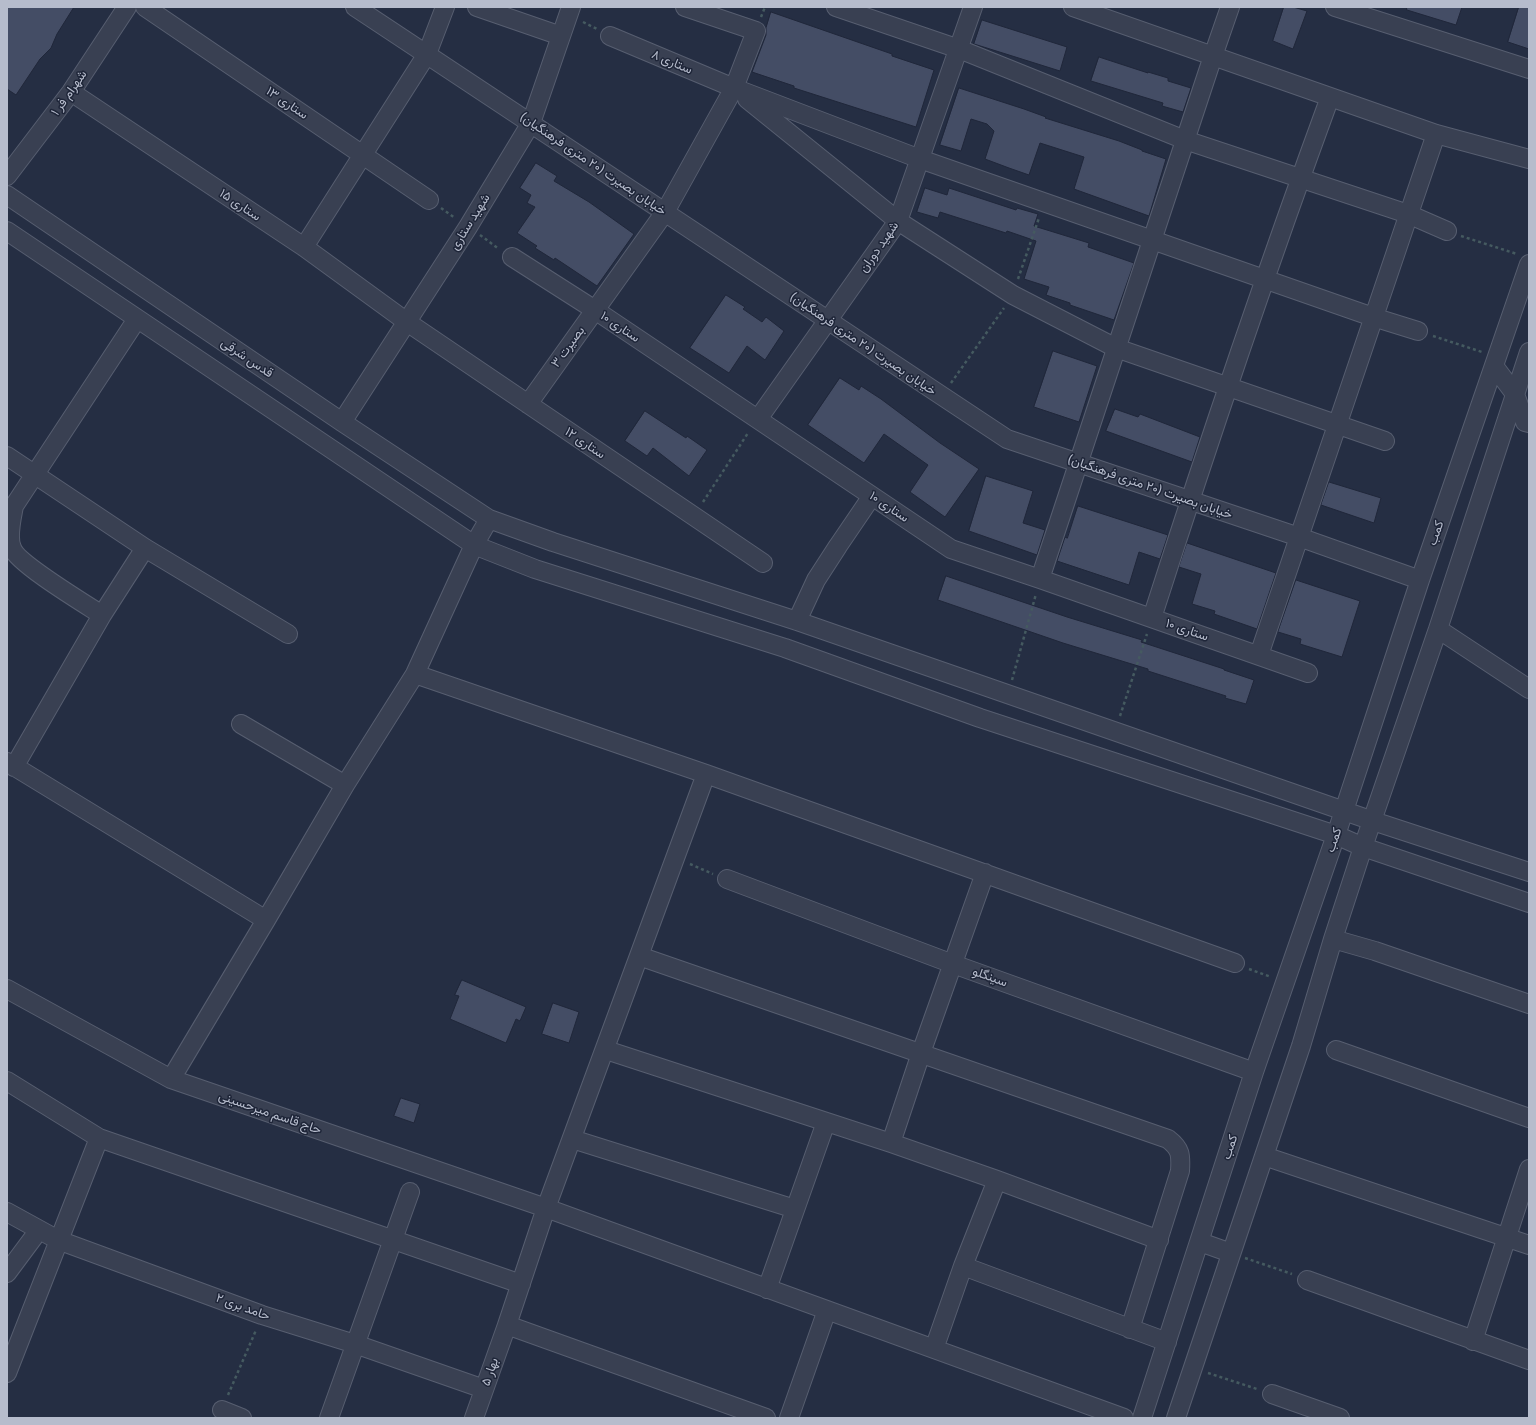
<!DOCTYPE html>
<meta charset="utf-8">
<style>
body{margin:0}
#map{position:relative;width:1536px;height:1425px;overflow:hidden;background:#252e43;font-family:Cabin,sans-serif}
canvas{display:block}
.frame{position:absolute;inset:0;border:8px solid #b6bccc;pointer-events:none}
</style>
<div id="map">
<canvas width="1536" height="1425"></canvas>
<div class="frame"></div>
</div>
<script>
const g = document.querySelector('canvas').getContext('2d');
g.lineJoin = 'round';
function fillPath(path, color) { g.fillStyle = color; g.fill(path, 'evenodd'); }
function stroke(path, color, width, dash) { g.strokeStyle = color; g.lineWidth = width; g.lineCap = dash ? 'butt' : 'round'; g.setLineDash(dash || []); g.stroke(path); }
function label(font, color, halo, rows, align = 'center') {
  g.font = font + ' Cabin,Vazirmatn,sans-serif'; g.lineWidth = 3; g.setLineDash([]); g.textBaseline = 'middle'; g.strokeStyle = halo; g.fillStyle = color; for (const [text, x, y, turn = 0] of rows) {
    g.save(); g.translate(x, y); g.rotate((+turn || 0) * Math.PI / 180); g.textAlign = isNaN(turn) ? turn : align; if (halo) g.strokeText(text, 0, 0); g.fillText(text, 0, 0); g.restore();
  }
}
const building = new Path2D(`
 M 7,7 L 74,7 L 57,34 L 51,48 L 40,59 L 16,95 L 7,89 Z
 M 1284,7 L 1293,7 L 1307,11 L 1293,49 L 1273,41 Z
 M 1407,7 L 1462,7 L 1456,25 L 1407,10 Z
 M 1519,7 L 1529,7 L 1529,49 L 1508,42 Z
 M 771,12 L 892,54 L 892,56 L 934,70 L 916,127 L 794,88 L 794,86 L 752,72 L 766,35 L 766,28 Z
 M 982,20 L 1067,47 L 1060,71 L 974,44 Z
 M 1099,57 L 1148,73 L 1148,72 L 1168,78 L 1168,81 L 1191,88 L 1183,112 L 1162,106 L 1163,103 L 1091,81 Z
 M 959,88 L 1024,109 L 1046,117 L 1045,118 L 1119,141 L 1142,150 L 1142,151 L 1166,159 L 1149,216 L 1074,189 L 1084,157 L 1040,143 L 1029,175 L 1009,168 L 985,159 L 994,131 L 987,124 L 971,119 L 961,151 L 940,145 Z
 M 536,163 L 557,176 L 554,181 L 589,202 L 634,234 L 597,286 L 555,258 L 554,260 L 535,248 L 537,246 L 517,233 L 535,207 L 527,203 L 531,195 L 520,188 Z
 M 925,188 L 947,195 L 949,188 L 1016,210 L 1017,208 L 1038,214 L 1034,226 L 1089,243 L 1088,247 L 1134,263 L 1114,320 L 1070,305 L 1070,303 L 1046,295 L 1049,287 L 1024,279 L 1036,241 L 1007,231 L 1006,233 L 940,212 L 938,218 L 917,212 Z
 M 726,295 L 745,307 L 743,309 L 762,322 L 766,317 L 784,331 L 765,360 L 747,346 L 729,373 L 690,348 Z
 M 1053,351 L 1097,366 L 1079,422 L 1034,407 Z
 M 840,378 L 859,390 L 861,386 L 881,399 L 940,443 L 979,469 L 945,517 L 910,492 L 928,465 L 884,434 L 864,463 L 808,425 Z
 M 1115,409 L 1138,417 L 1140,414 L 1200,437 L 1192,462 L 1106,431 Z
 M 645,411 L 686,438 L 687,436 L 707,450 L 689,476 L 653,448 L 647,456 L 625,441 Z
 M 986,476 L 1033,491 L 1023,523 L 1045,530 L 1037,555 L 969,531 Z
 M 1329,482 L 1381,498 L 1374,523 L 1321,505 Z
 M 1078,506 L 1168,535 L 1160,559 L 1139,552 L 1129,585 L 1057,561 L 1065,537 L 1067,538 Z
 M 1187,543 L 1276,573 L 1257,629 L 1214,614 L 1215,611 L 1192,604 L 1201,574 L 1179,567 Z
 M 946,576 L 1067,617 L 1142,640 L 1141,642 L 1224,669 L 1224,670 L 1254,680 L 1246,704 L 1225,698 L 1226,696 L 1148,671 L 1148,669 L 1063,643 L 938,600 Z
 M 1296,580 L 1360,601 L 1342,657 L 1300,644 L 1301,639 L 1278,632 Z
 M 462,980 L 526,1007 L 520,1021 L 516,1019 L 506,1043 L 450,1019 L 459,996 L 455,995 Z
 M 553,1003 L 579,1012 L 569,1043 L 542,1034 Z
 M 401,1098 L 420,1104 L 414,1123 L 394,1116 Z`);
fillPath(building, '#444d65');
stroke(building, '#20273a', 1);
const minor = new Path2D(`
 M 145,7 L 429,200
 M 355,7 L 1007,439 L 1299,537 L 1420,580
 M 477,7 L 561,36
 M 836,7 L 959,49 L 1185,140 L 1408,214 L 1447,231
 M 1073,7 L 1436,134 L 1529,159
 M 1335,7 L 1529,69
 M 610,36 L 734,88 L 920,159 L 1373,317 L 1418,331
 M 71,92 L 304,247 L 407,322 L 763,563
 M 747,99 L 898,221 L 1013,295 L 1116,348 L 1385,441
 M 7,176 L 71,92 L 127,7
 M 7,195 L 342,422 L 489,519 L 553,542 L 797,621 L 1373,821 L 1529,872
 M 7,231 L 474,545 L 535,569 L 785,648 L 980,718 L 1336,835 L 1363,847 L 1529,903
 M 304,247 L 427,54 L 445,7
 M 512,257 L 595,310 L 951,549 L 1040,579 L 1308,673
 M 1494,366 L 1515,394 L 1525,422 L 1529,423
 M 528,404 L 665,212 L 734,88 L 756,31 L 685,7
 M 758,419 L 898,221 L 973,7
 M 342,422 L 468,227 L 531,123 L 571,7
 M 7,456 L 145,548 L 288,634
 M 1040,579 L 1213,56 L 1230,7
 M 102,615 C 85,604 17,563 12,548 C 7,537 12,517 14,506 L 137,319
 M 1152,618 C 1208,443 1267,269 1330,97
 M 797,621 L 816,580 L 838,546 L 872,496
 M 1438,629 L 1529,689
 M 1259,655 L 1436,134
 M 415,674 L 706,774 L 1235,963
 M 241,724 L 345,785
 M 7,762 L 266,920
 M 14,767 L 102,615 L 145,548
 M 706,774 L 546,1208 L 507,1325 L 766,1418
 M 727,879 L 953,964 L 1254,1072
 M 1333,939 L 1375,951 L 1529,1004
 M 639,956 L 1168,1139 C 1181,1149 1181,1155 1180,1171 L 1130,1329
 M 7,989 L 171,1079 L 546,1208 L 1124,1418
 M 606,1050 L 891,1143 L 997,1180 L 1159,1240
 M 1336,1050 L 1529,1118
 M 171,1079 L 266,920 L 345,785 L 415,674 L 474,545 L 489,519
 M 7,1081 L 99,1138 L 521,1284
 M 572,1139 L 795,1209
 M 891,1143 L 921,1053 L 985,873
 M 1264,1156 L 1529,1245
 M 7,1212 L 58,1240 L 262,1315 L 355,1344 L 484,1389
 M 1200,1242 L 1231,1253
 M 963,1266 L 1167,1342
 M 7,1273 L 39,1230
 M 1307,1280 L 1529,1360
 M 767,1289 L 826,1122
 M 1473,1341 L 1529,1169
 M 934,1349 L 963,1266 L 997,1180
 M 7,1373 L 99,1138
 M 1272,1394 L 1340,1418
 M 222,1410 L 242,1418
 M 329,1418 L 410,1192
 M 474,1418 L 507,1325
 M 789,1418 L 827,1310
 M 1142,1418 L 1254,1072 L 1336,835 L 1420,580 L 1529,264
 M 1176,1418 L 1301,1046 L 1333,939 L 1363,847 L 1438,629 L 1529,352`);
stroke(minor, '#575e70', 20);
stroke(new Path2D(`
 M 761,17 L 765,7
 M 583,22 L 597,29
 M 441,208 L 455,218
 M 480,235 L 499,249
 M 1461,236 L 1517,254
 M 1018,279 L 1039,218
 M 1433,336 L 1482,352
 M 951,383 L 1004,308
 M 703,502 L 748,433
 M 1012,680 L 1036,594
 M 1120,716 L 1147,634
 M 690,864 L 713,874
 M 1249,969 L 1271,977
 M 1245,1258 L 1292,1274
 M 1208,1373 L 1257,1389
 M 228,1395 L 256,1330`), '#455a60', 2.5, [3, 3]);
stroke(minor, '#394052', 18);
label('13px', '#b6bccc', '#1e2538', [
 ["ستاری ۸",672,62,23],
 ["شهرام فر ۱",69,93,-55],
 ["ستاری ۱۳",287,103,34],
 ["خیابان بصیرت (۲۰ متری فرهنگیان)",593,164,34],
 ["ستاری ۱۵",240,205,34],
 ["شهید ستاری",470,222,-58],
 ["شهید دوران",879,247,-55],
 ["ستاری ۱۰",620,327,34],
 ["خیابان بصیرت (۲۰ متری فرهنگیان)",863,344,34],
 ["بصیرت ۳",568,347,-54],
 ["قدس شرقی",247,358,34],
 ["ستاری ۱۲",585,443,34],
 ["خیابان بصیرت (۲۰ متری فرهنگیان)",1150,487,19],
 ["ستاری ۱۰",889,507,34],
 ["کمب",1436,533,-71],
 ["ستاری ۱۰",1187,630,19],
 ["کمب",1334,840,-71],
 ["سینگلو",990,977,20],
 ["حاج قاسم میرحسینی",270,1113,19],
 ["کمب",1230,1147,-72],
 ["حامد بری ۲",243,1307,20],
 ["بهار ۵",490,1372,-71]
]);
</script>
